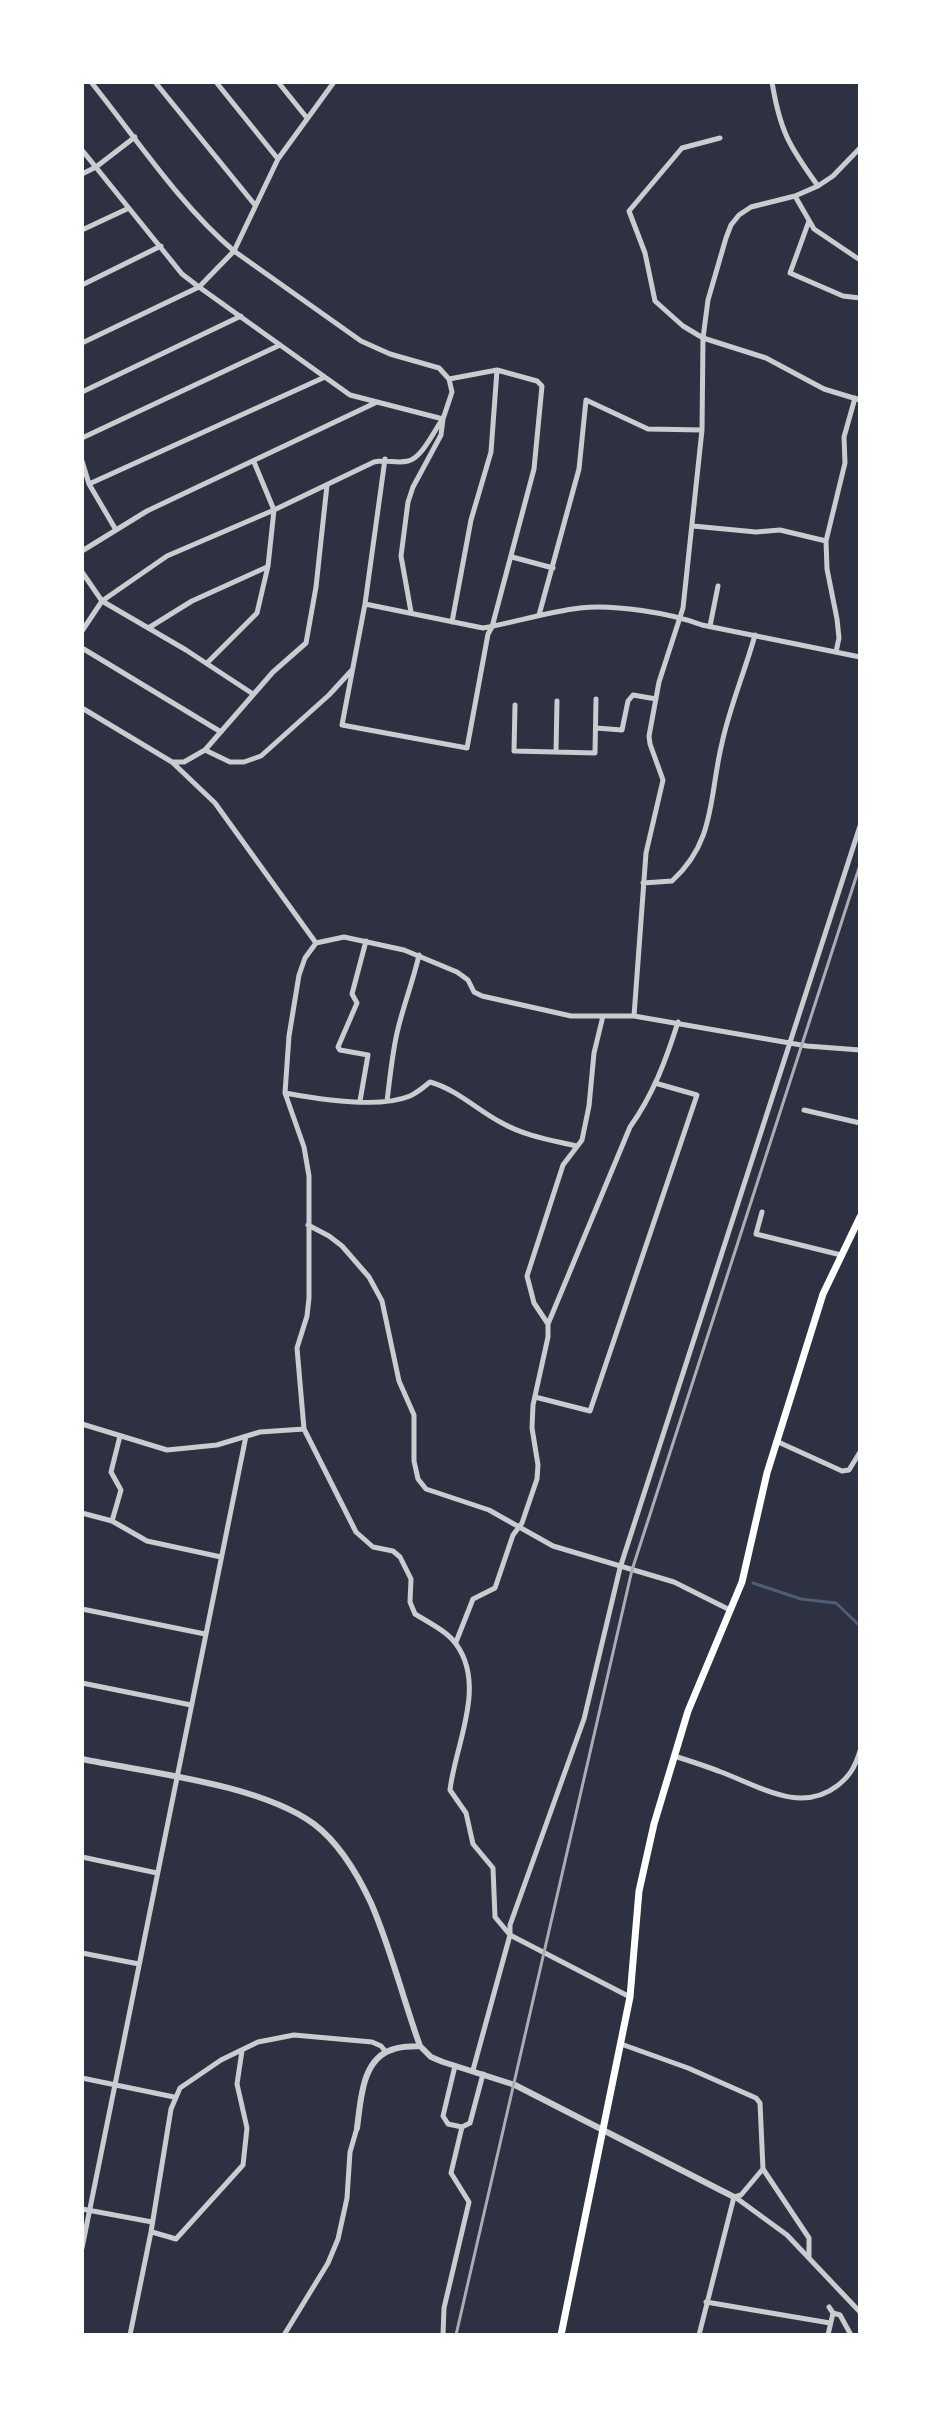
<!DOCTYPE html>
<style>
body{margin:0}
#map{position:relative;width:942px;height:2417px;overflow:hidden;background:#2d3142;font-family:"DejaVu Sans",sans-serif}
canvas{display:block}
.frame{position:absolute;inset:0;border:84px solid #fff;pointer-events:none}
</style>
<div id="map">
<canvas width="942" height="2417"></canvas>
<div class="frame"></div>
</div>
<script>
const g = document.querySelector('canvas').getContext('2d');
g.lineJoin = 'round';
function stroke(path, color, width, dash) { g.strokeStyle = color; g.lineWidth = width; g.lineCap = dash ? 'butt' : 'round'; g.setLineDash(dash || []); g.stroke(path); }
stroke(new Path2D(`
 M 753,1583 L 801,1599 L 836,1603 L 860,1626`), '#4f5d75', 3);
stroke(new Path2D(`
 M 91,82 C 136,138 180,205 234,251 L 361,341 L 390,354 L 439,368 L 449,379 L 452,392 L 443,419 L 441,435 L 413,487 L 408,502 L 401,556 L 411,612
 M 155,82 L 255,205
 M 216,82 L 278,159
 M 278,82 L 307,118
 M 772,82 C 780,131 789,146 818,186
 M 720,138 L 682,148 L 629,211 L 645,253 L 655,301 L 683,326 L 703,338 L 766,358 L 824,389 L 860,400
 M 82,150 L 182,274 L 199,287 L 350,395 L 443,419
 M 82,174 L 96,167 L 135,137
 M 795,196 L 814,229 L 860,260
 M 809,221 L 790,273 L 843,296 L 860,298
 M 82,230 L 129,208
 M 82,285 L 161,246
 M 82,343 L 199,287 L 234,251 L 278,159 L 334,82
 M 449,379 L 497,370 L 537,381 L 542,386 L 534,469 L 492,627 L 488,634 L 467,748 L 342,725 L 365,604 L 483,628 C 516,622 547,612 580,608 C 613,604 671,613 702,625 L 860,657
 M 82,392 L 241,316
 M 82,438 L 280,345
 M 82,461 L 89,484 L 116,530
 M 89,484 L 325,377
 M 693,526 L 756,532 L 780,530 L 826,541
 M 82,551 L 147,511 L 375,403
 M 512,557 L 553,568
 M 82,572 L 102,601 L 186,650 L 253,694
 M 365,604 L 385,459
 M 539,615 L 579,469 L 586,400 L 648,429 L 702,430
 M 452,622 L 471,520 L 491,452 L 497,370
 M 710,626 L 718,586
 M 150,627 L 192,601 L 267,567
 M 82,631 L 102,601 L 167,556 L 274,510 L 374,462 C 386,459 397,464 408,461 C 422,458 434,431 442,420
 M 82,648 L 221,732
 M 836,652 L 839,638 L 837,619 L 827,569 L 826,541 L 845,463 L 844,437 L 855,398
 M 207,663 L 257,613 L 268,566 L 274,510 L 254,462
 M 515,705 L 514,751 L 595,753 L 596,699
 M 82,708 L 172,762 L 215,803 L 316,943
 M 596,728 L 622,730 L 628,701 L 633,695 L 656,699
 M 205,750 L 230,762 L 244,762 L 261,756 L 329,695 L 351,671
 M 556,752 L 557,701
 M 172,762 L 184,762 L 205,750 L 273,672 L 306,643 L 316,587 L 327,485
 M 643,883 L 672,881 C 716,841 709,796 722,743 C 730,706 745,671 755,635
 M 634,1016 L 646,853 L 663,780 L 650,744 L 649,736 L 659,682 L 683,608 L 702,430 L 703,338 L 708,300 L 726,238 L 731,225 L 739,215 L 751,207 L 795,196 L 818,186 L 833,176 L 860,148
 M 285,1093 C 317,1099 379,1109 410,1096 C 417,1093 424,1087 430,1082 C 458,1090 477,1110 502,1123 C 525,1136 551,1140 576,1146
 M 360,1101 L 368,1055 L 340,1050 L 338,1047 L 357,1003 L 352,994 L 366,941
 M 387,1101 C 390,1078 392,1055 397,1033 C 403,1006 413,982 419,955
 M 804,1110 L 860,1123
 M 762,1212 L 756,1234 L 841,1255
 M 308,1225 L 329,1236 L 342,1246 L 369,1277 L 382,1301 L 399,1381 L 414,1415 L 414,1461 L 418,1479 L 426,1489 L 489,1510 L 553,1546 L 674,1582 L 730,1610
 M 548,1324 L 630,1127 C 653,1095 666,1060 678,1022
 M 535,1397 L 590,1411 L 697,1095 L 655,1083
 M 82,1424 L 167,1450 L 217,1445 L 260,1432 L 304,1429
 M 776,1441 L 842,1471 L 849,1470 L 860,1452
 M 82,1513 L 112,1521 L 147,1541 L 221,1557
 M 112,1521 L 121,1490 L 111,1472 L 120,1436
 M 82,1609 L 205,1634
 M 456,1642 L 473,1599 L 495,1588 L 513,1535 L 522,1523 L 537,1479 L 538,1465 L 532,1428 L 533,1405 L 548,1337 L 548,1324 L 534,1303 L 527,1276 L 563,1165 L 582,1140 L 589,1106 L 594,1053 L 603,1016
 M 82,1683 L 191,1705
 M 674,1756 C 690,1761 706,1766 721,1772 C 759,1786 800,1814 837,1786 C 850,1776 855,1767 860,1751
 M 82,1857 L 157,1873
 M 82,1953 L 139,1964
 M 630,1997 L 510,1935 L 495,1917 L 493,1868 L 473,1844 L 466,1813 L 450,1790 C 455,1745 487,1686 456,1644 C 448,1632 428,1622 415,1614 L 410,1602 L 411,1579 L 400,1557 L 393,1551 L 373,1547 L 356,1532 L 304,1429 L 297,1348 L 307,1316 L 309,1298 L 309,1176 L 304,1147 L 285,1093 L 289,1036 L 299,975 L 305,958 L 316,943 L 344,937 L 404,950 L 457,972 L 468,980 L 474,992 L 482,996 L 571,1016 L 634,1016 L 807,1046 L 860,1050
 M 621,2044 L 688,2068 L 756,2098 L 760,2103 L 763,2169 L 809,2238 L 809,2257
 M 455,2066 L 443,2116 L 448,2124 L 462,2127 L 470,2123 L 483,2074
 M 473,2070 L 510,1935 L 510,1925 L 584,1719 L 620,1568 L 860,826
 M 82,2078 L 174,2097
 M 735,2197 L 787,2235 L 860,2312
 M 82,2209 L 152,2222
 M 152,2232 L 176,2239 L 243,2165 L 247,2128 L 237,2084 L 242,2051
 M 82,2248 L 246,1436
 M 706,2302 L 830,2323
 M 829,2307 L 833,2313 L 840,2315 L 851,2335
 M 130,2335 L 151,2232 L 171,2109 L 180,2088 L 221,2060 L 258,2042 L 294,2035 L 372,2042 L 381,2046 L 386,2052
 M 284,2335 L 328,2263 L 338,2239 L 347,2198 L 350,2152 L 357,2128
 M 443,2335 L 444,2308 L 469,2202 L 451,2173 L 462,2127
 M 699,2335 L 734,2197 L 741,2195 L 762,2170
 M 828,2335 L 833,2313`), '#caccd0', 5);
stroke(new Path2D(`
 M 82,1759 C 150,1773 259,1784 314,1824 C 339,1843 358,1875 371,1903 C 391,1949 403,1999 420,2046 L 431,2057 L 443,2062 L 515,2085 L 734,2197
 M 357,2128 C 361,2101 361,2058 394,2049 C 402,2046 412,2047 420,2046`), '#caccd0', 6);
stroke(new Path2D(`
 M 561,2335 L 630,1997 L 639,1891 L 654,1824 L 688,1711 L 742,1582 L 767,1473 L 823,1294 L 860,1217`), '#fff', 7);
stroke(new Path2D(`
 M 456,2335 L 632,1570 L 860,865`), '#abadb3', 3);
</script>
